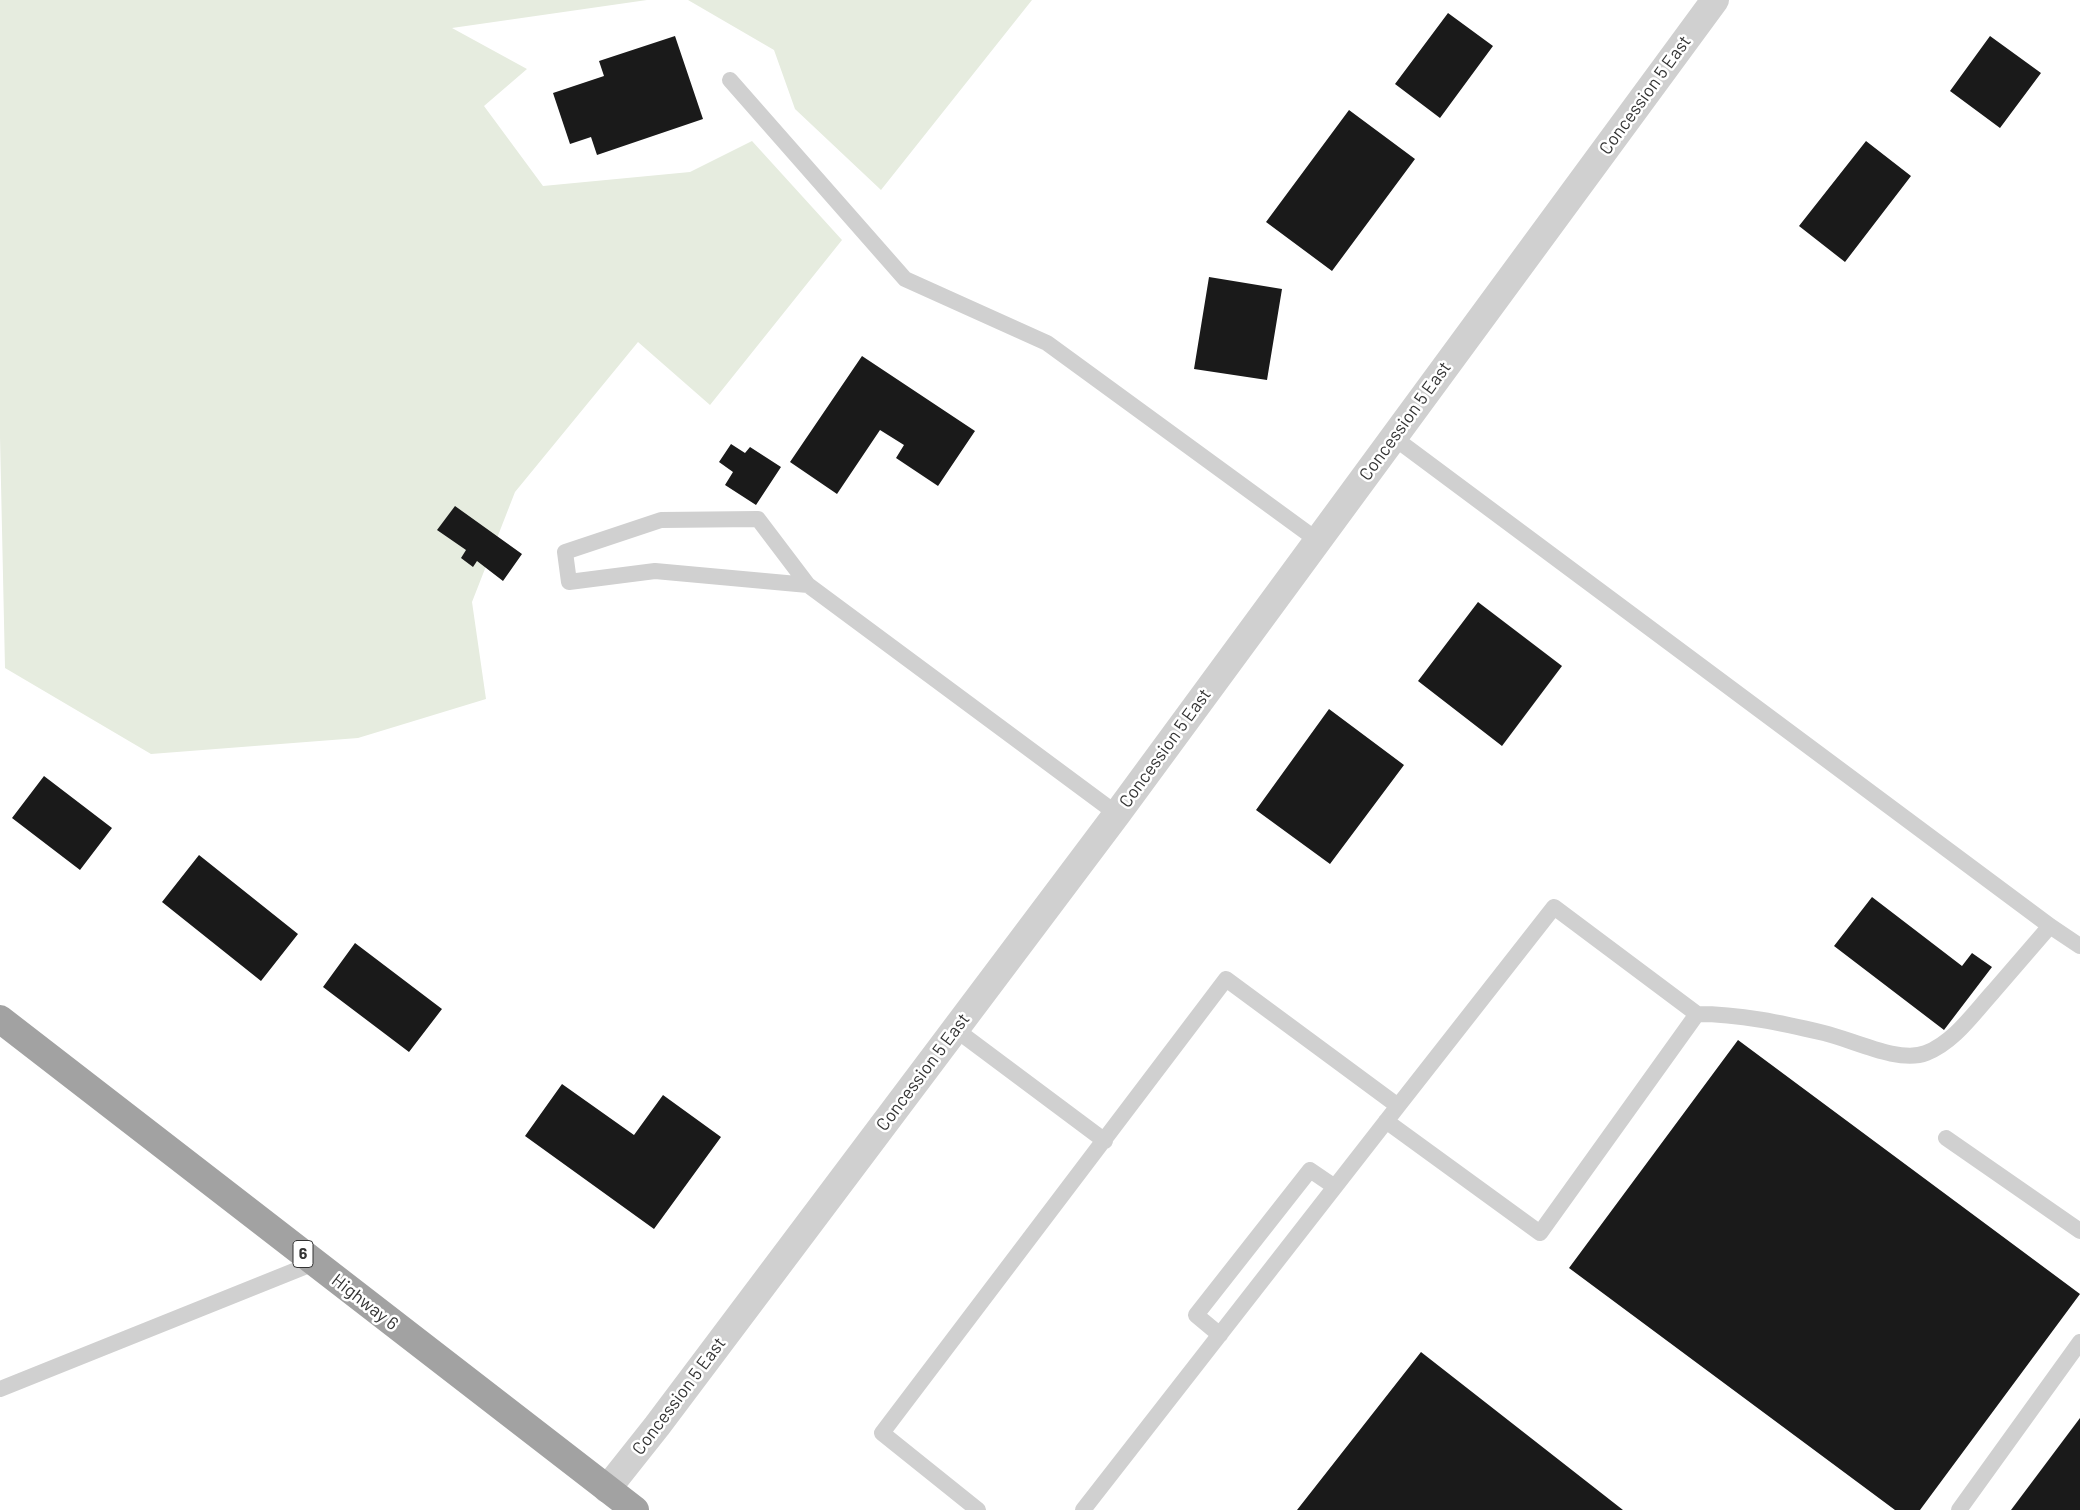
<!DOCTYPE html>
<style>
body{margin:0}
canvas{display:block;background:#fff}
</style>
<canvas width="2080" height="1510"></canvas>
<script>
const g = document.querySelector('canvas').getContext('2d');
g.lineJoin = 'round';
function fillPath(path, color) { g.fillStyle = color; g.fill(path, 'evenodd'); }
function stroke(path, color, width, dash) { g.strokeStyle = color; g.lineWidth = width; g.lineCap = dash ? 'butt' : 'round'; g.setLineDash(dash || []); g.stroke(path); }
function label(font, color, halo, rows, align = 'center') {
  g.font = font + ' Barlow,sans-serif'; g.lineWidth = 5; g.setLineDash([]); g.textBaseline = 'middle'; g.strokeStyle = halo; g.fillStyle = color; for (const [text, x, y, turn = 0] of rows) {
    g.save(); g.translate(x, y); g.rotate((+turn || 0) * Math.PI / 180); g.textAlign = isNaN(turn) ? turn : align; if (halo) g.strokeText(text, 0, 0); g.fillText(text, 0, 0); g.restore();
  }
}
fillPath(new Path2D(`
 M 0,0 L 647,0 L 452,28 L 527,69 L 484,106 L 543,186 L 690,172 L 752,141 L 842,240 L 710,405 L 638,342 L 515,492 L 472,602 L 486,699 L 358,738 L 151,754 L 5,668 L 0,437 Z
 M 688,0 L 1032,0 L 881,190 L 795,109 L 774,50 Z`), '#e6ecdf');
fillPath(new Path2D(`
 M 1448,13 L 1493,46 L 1440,118 L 1395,84 Z
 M 675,36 L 703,119 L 597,155 L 591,137 L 570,144 L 553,93 L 604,76 L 599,61 Z
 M 1990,36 L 2041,73 L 2000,128 L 1950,91 Z
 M 1349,110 L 1415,159 L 1332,271 L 1266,222 Z
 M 1866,141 L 1911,176 L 1845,262 L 1799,226 Z
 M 1209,277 L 1282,289 L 1267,380 L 1194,369 Z
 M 862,356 L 975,431 L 938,486 L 896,458 L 904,445 L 880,430 L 837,494 L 790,462 Z
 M 731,444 L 745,453 L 750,447 L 781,467 L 756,505 L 725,485 L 733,472 L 719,462 Z
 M 455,506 L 522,554 L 503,581 L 477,561 L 473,567 L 461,558 L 466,550 L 437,530 Z
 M 1478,602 L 1562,666 L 1502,746 L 1418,681 Z
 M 1329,709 L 1404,765 L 1330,864 L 1256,810 Z
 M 44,776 L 112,828 L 80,870 L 12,818 Z
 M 199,855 L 298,934 L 261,981 L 162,902 Z
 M 1872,897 L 1962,966 L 1972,953 L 1992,967 L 1944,1030 L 1834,946 Z
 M 355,943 L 442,1009 L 409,1052 L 323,987 Z
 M 1738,1040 L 2080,1294 L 1920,1510 L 1895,1510 L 1569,1268 Z
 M 562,1084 L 634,1135 L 663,1095 L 721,1137 L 654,1229 L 525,1136 Z
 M 1421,1352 L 1623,1510 L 1297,1510 Z
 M 2080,1418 L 2080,1510 L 2011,1510 Z`), '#1a1a1a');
stroke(new Path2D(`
 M 730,80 L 905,279 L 1047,343 L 1317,540
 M 1393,437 L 2050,926 L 2080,946
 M 808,585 L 655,571 L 569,582 L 565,552 L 661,520 L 758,519 L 808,585 L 1117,814
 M 1697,1014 C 1740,1014 1782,1023 1824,1033 C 1851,1039 1899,1064 1926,1053 C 1954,1042 1973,1014 1993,992 C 2012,970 2031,948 2050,926
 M 955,1029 L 1105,1141
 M 1386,1121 L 1540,1233 L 1697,1014 L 1554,907 L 1398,1106
 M 1946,1138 L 2080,1231
 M 1220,1335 L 1196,1315 L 1310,1170 L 1335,1187
 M 0,1389 L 314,1263
 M 978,1510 L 882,1433 L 1226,979 L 1398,1106 L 1083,1510
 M 1959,1510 L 2080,1342`), '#d0d0d0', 16);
stroke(new Path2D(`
 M 607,1489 L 657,1426 L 1117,814 L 1715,0`), '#d0d0d0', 28);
stroke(new Path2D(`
 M 0,1019 L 635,1510`), '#a2a2a2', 28);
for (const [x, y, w] of [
 [303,1254,20]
]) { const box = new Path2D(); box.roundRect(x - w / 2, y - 13.5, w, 27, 4); g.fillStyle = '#fff'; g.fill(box); stroke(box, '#333', 1); }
label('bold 16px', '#333', null, [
 ["6",303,1254]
]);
label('18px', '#333', '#fff', [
 ["Concession 5 East",1645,95,-54],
 ["Concession 5 East",1405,421,-54],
 ["Concession 5 East",1165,748,-54],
 ["Concession 5 East",923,1072,-53],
 ["Highway 6",365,1302,38],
 ["Concession 5 East",679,1396,-53]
]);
</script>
